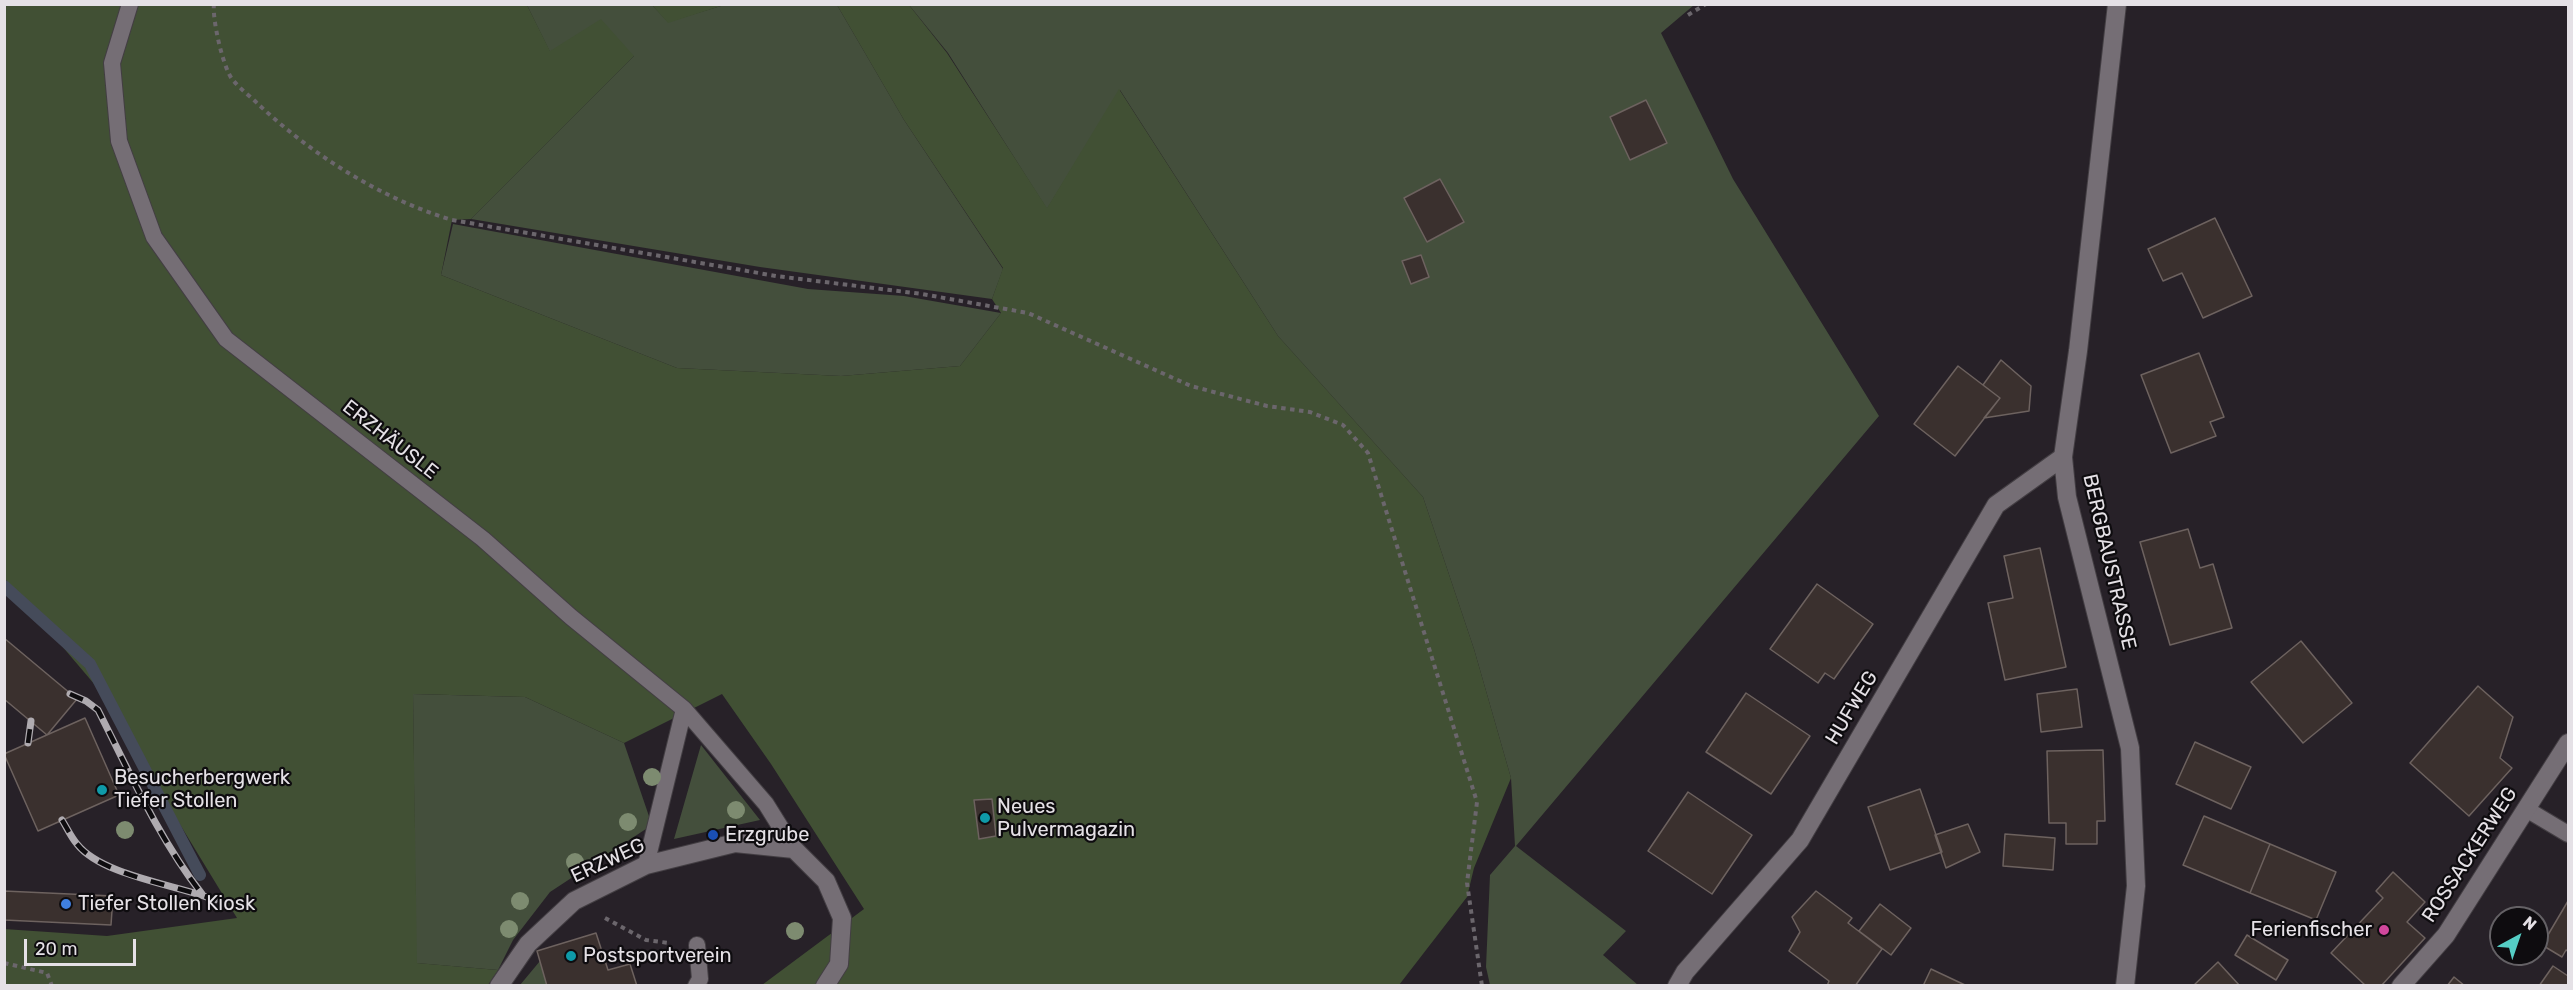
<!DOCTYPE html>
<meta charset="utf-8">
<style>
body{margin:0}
#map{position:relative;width:2573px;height:990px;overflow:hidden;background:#272128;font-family:Rubik,sans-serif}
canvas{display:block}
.frame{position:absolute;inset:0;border:6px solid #e5e1e6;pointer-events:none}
.north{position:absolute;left:2489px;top:906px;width:60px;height:60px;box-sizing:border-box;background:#0e0c0f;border:2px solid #646165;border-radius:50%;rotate:40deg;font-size:16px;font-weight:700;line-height:24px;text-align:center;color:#e5e1e6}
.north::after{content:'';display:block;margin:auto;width:21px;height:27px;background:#55cec5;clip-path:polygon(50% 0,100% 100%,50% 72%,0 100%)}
.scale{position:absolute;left:24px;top:939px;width:112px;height:27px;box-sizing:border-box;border:3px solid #e5e1e6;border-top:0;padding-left:8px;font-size:18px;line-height:21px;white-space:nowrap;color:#e5e1e6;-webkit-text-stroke:4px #0e0c0f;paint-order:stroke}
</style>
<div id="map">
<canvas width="2573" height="990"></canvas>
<div class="frame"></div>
<div class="north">N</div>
<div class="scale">20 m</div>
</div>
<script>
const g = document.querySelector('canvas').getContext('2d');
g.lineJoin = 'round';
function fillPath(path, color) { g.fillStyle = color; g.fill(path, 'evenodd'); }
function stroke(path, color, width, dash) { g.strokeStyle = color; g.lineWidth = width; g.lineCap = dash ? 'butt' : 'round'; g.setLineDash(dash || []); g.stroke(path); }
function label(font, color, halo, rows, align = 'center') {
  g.font = font + ' Rubik,sans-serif'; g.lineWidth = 4.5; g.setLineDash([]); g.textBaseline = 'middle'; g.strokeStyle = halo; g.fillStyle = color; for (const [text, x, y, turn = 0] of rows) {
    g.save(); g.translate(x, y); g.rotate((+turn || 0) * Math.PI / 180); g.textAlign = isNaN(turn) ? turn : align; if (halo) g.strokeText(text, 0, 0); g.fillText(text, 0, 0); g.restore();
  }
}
fillPath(new Path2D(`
 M 527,5 L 652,5 L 668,22 L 724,5 L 837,5 L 904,120 L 1003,269 L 992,299 L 760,267 L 471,219 L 634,56 L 550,52 Z
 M 909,5 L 1694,5 L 1661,33 L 1733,179 L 1879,416 L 1516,846 L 1626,931 L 1603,955 L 1638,985 L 1490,985 L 1486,967 L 1490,875 L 1515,846 L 1511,778 L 1474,649 L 1423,497 L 1278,336 L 1120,90 L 1047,209 L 948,53 Z
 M 453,224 L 808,289 L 904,296 L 1001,313 L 960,366 L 841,376 L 677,368 L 441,275 Z
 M 413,694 L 525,697 L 624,743 L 652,825 L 550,892 L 513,940 L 498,970 L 416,963 Z
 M 701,745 L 760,820 L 674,839 Z
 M 540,961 L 547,985 L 520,985 Z`), '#444f3c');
fillPath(new Path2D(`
 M 5,5 L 527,5 L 550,51 L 601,19 L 634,56 L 471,219 L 452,220 L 441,275 L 677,368 L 841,376 L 960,366 L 1001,313 L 992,299 L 1003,268 L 904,120 L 837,5 L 909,5 L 947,53 L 1047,208 L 1119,89 L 1278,336 L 1423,497 L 1474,649 L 1511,778 L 1474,868 L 1467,897 L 1399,985 L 762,985 L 864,909 L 771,764 L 722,694 L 624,743 L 525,697 L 413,694 L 417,963 L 498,970 L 488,985 L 5,985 L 4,929 L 107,936 L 237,918 L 95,685 L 5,579 Z
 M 652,5 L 724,5 L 668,23 Z`), '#415034');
stroke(new Path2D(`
 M 4,586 L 90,664 L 200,875`), '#454b5a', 12);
const building = new Path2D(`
 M 1646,100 L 1667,143 L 1630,160 L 1610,117 Z
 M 1440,179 L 1464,222 L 1427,242 L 1404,198 Z
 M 2215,218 L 2252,296 L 2203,318 L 2182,273 L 2163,281 L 2148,249 Z
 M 1421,255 L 1429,277 L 1411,284 L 1402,261 Z
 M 2199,353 L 2224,417 L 2210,422 L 2216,436 L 2171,453 L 2141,375 Z
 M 2001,360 L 2031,386 L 2029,411 L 1984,418 L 2000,398 L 1983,385 Z
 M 1958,366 L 2000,398 L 1955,456 L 1914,424 Z
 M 2188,529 L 2200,568 L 2213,564 L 2232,628 L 2170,645 L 2140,542 Z
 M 2040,548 L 2066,667 L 2005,680 L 1988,603 L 2013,598 L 2004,556 Z
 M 1817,584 L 1873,624 L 1834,679 L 1825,673 L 1818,683 L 1770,649 Z
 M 4,638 L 77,699 L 47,735 L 4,699 Z
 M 2301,641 L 2352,703 L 2303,743 L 2251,682 Z
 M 2478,686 L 2513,717 L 2500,758 L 2512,768 L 2469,816 L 2410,763 Z
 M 2077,689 L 2082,727 L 2041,732 L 2037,694 Z
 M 1746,693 L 1810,736 L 1771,794 L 1706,752 Z
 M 85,718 L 119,795 L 38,831 L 4,754 Z
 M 2195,742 L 2251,767 L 2231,809 L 2176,784 Z
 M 2103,750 L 2105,821 L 2097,821 L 2097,844 L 2066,844 L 2066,823 L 2049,823 L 2047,751 Z
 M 1920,789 L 1942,852 L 1890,870 L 1868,807 Z
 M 1688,792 L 1752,835 L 1712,894 L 1648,851 Z
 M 992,799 L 996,836 L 979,839 L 974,800 Z
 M 2204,816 L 2270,844 L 2250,893 L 2183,865 Z
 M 1968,824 L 1980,852 L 1946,868 L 1935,835 Z
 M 2005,834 L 2055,838 L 2053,870 L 2003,866 Z
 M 2270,844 L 2336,872 L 2316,920 L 2250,893 Z
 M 2393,872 L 2425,902 L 2407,922 L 2425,938 L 2381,986 L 2366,986 L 2331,953 L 2383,898 L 2376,891 Z
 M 4,891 L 113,896 L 111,925 L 4,920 Z
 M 1816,891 L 1852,918 L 1848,923 L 1882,949 L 1855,986 L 1827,986 L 1829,981 L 1789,951 L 1800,932 L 1792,917 Z
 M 2568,901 L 2568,951 L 2566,950 L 2562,957 L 2542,945 Z
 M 1880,904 L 1911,928 L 1891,955 L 1859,931 Z
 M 596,933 L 608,970 L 630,964 L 637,986 L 547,986 L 537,951 Z
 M 2247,935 L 2288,960 L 2276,980 L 2235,955 Z
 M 2218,962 L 2240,986 L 2193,986 Z
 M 2553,966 L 2568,976 L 2568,986 L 2539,986 Z
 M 1931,969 L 1965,985 L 1965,986 L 1923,986 Z
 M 2454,977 L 2465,986 L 2447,986 Z`);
fillPath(building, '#3a302e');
stroke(building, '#6d625f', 1.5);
const service = new Path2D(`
 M 130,4 L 112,63 L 119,141 L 154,237 L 226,339 L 483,539 L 571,617 L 684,709 L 646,865
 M 684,709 L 766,804 L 794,849
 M 2526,809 L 2568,834
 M 696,986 L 700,979 L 697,945`);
const minor = new Path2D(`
 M 2117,4 L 2078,351 L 2063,457 L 2067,497 L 2130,748 L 2136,886 L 2125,986
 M 1677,986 L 1685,972 L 1800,840 L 1996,505 L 2063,457
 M 2401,986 L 2446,935 L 2568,743`);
const tertiary = new Path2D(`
 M 499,986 L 528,944 L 574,901 L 646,865 L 735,843 L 794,849 L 826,881 L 842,918 L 839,964 L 825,986`);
stroke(service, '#433e43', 18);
stroke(minor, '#433e43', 20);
stroke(tertiary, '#433e43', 20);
stroke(new Path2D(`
 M 214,4 C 212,19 223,67 232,79 C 240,89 251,97 259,105 C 314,156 380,198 452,220 L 776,276 L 922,294 L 1028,313 L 1191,386 L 1267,406 L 1310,412 L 1343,425 L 1368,453 L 1477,802 L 1467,883 L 1482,986
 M 1688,15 L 1706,4
 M 605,918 L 646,940 L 669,943
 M 4,963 L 47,973 L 52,986`), '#6b666c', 4, [4.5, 4.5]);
stroke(service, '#756e75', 16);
stroke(minor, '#756e75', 18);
stroke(tertiary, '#756e75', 18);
const rail = new Path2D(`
 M 70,694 L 86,701 L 98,710 C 130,773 159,839 202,894
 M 28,743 L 31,721
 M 62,820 C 67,828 71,837 77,844 C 102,876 178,885 215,900`);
stroke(rail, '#afabb0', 7);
stroke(rail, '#0e0c0f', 4.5, [14]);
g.fillStyle = '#7d8b70';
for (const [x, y] of [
 [652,777],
 [736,810],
 [628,822],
 [125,830],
 [575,862],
 [520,901],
 [509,929],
 [795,931]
]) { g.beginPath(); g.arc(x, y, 9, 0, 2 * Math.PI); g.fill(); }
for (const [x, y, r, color] of [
 [102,790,6,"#0f9aa8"],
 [985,818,6,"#0f9aa8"],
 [713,835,6,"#1a4fb4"],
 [66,904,6,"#3f7fe0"],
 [2384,930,6,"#d1479c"],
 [571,956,6,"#0f9aa8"]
]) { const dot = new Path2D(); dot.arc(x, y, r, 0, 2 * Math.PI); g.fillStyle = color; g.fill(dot); stroke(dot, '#0e0c0f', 2); }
label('20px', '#e5e1e6', '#0e0c0f', [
 ["ERZHÄUSLE",390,440,38],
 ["BERGBAUSTRASSE",2109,562,77],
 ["HUFWEG",1852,708,-59],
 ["ROSSACKERWEG",2470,855,-57],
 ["ERZWEG",608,861,-25]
]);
label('20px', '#e5e1e6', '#0e0c0f', [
 ["Besucherbergwerk",114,778],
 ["Tiefer Stollen",114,801],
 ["Neues",997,807],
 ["Pulvermagazin",997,830],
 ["Erzgrube",725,835],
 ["Tiefer Stollen Kiosk",78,904],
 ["Ferienfischer",2372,930,"right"],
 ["Postsportverein",583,956]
], 'left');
</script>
